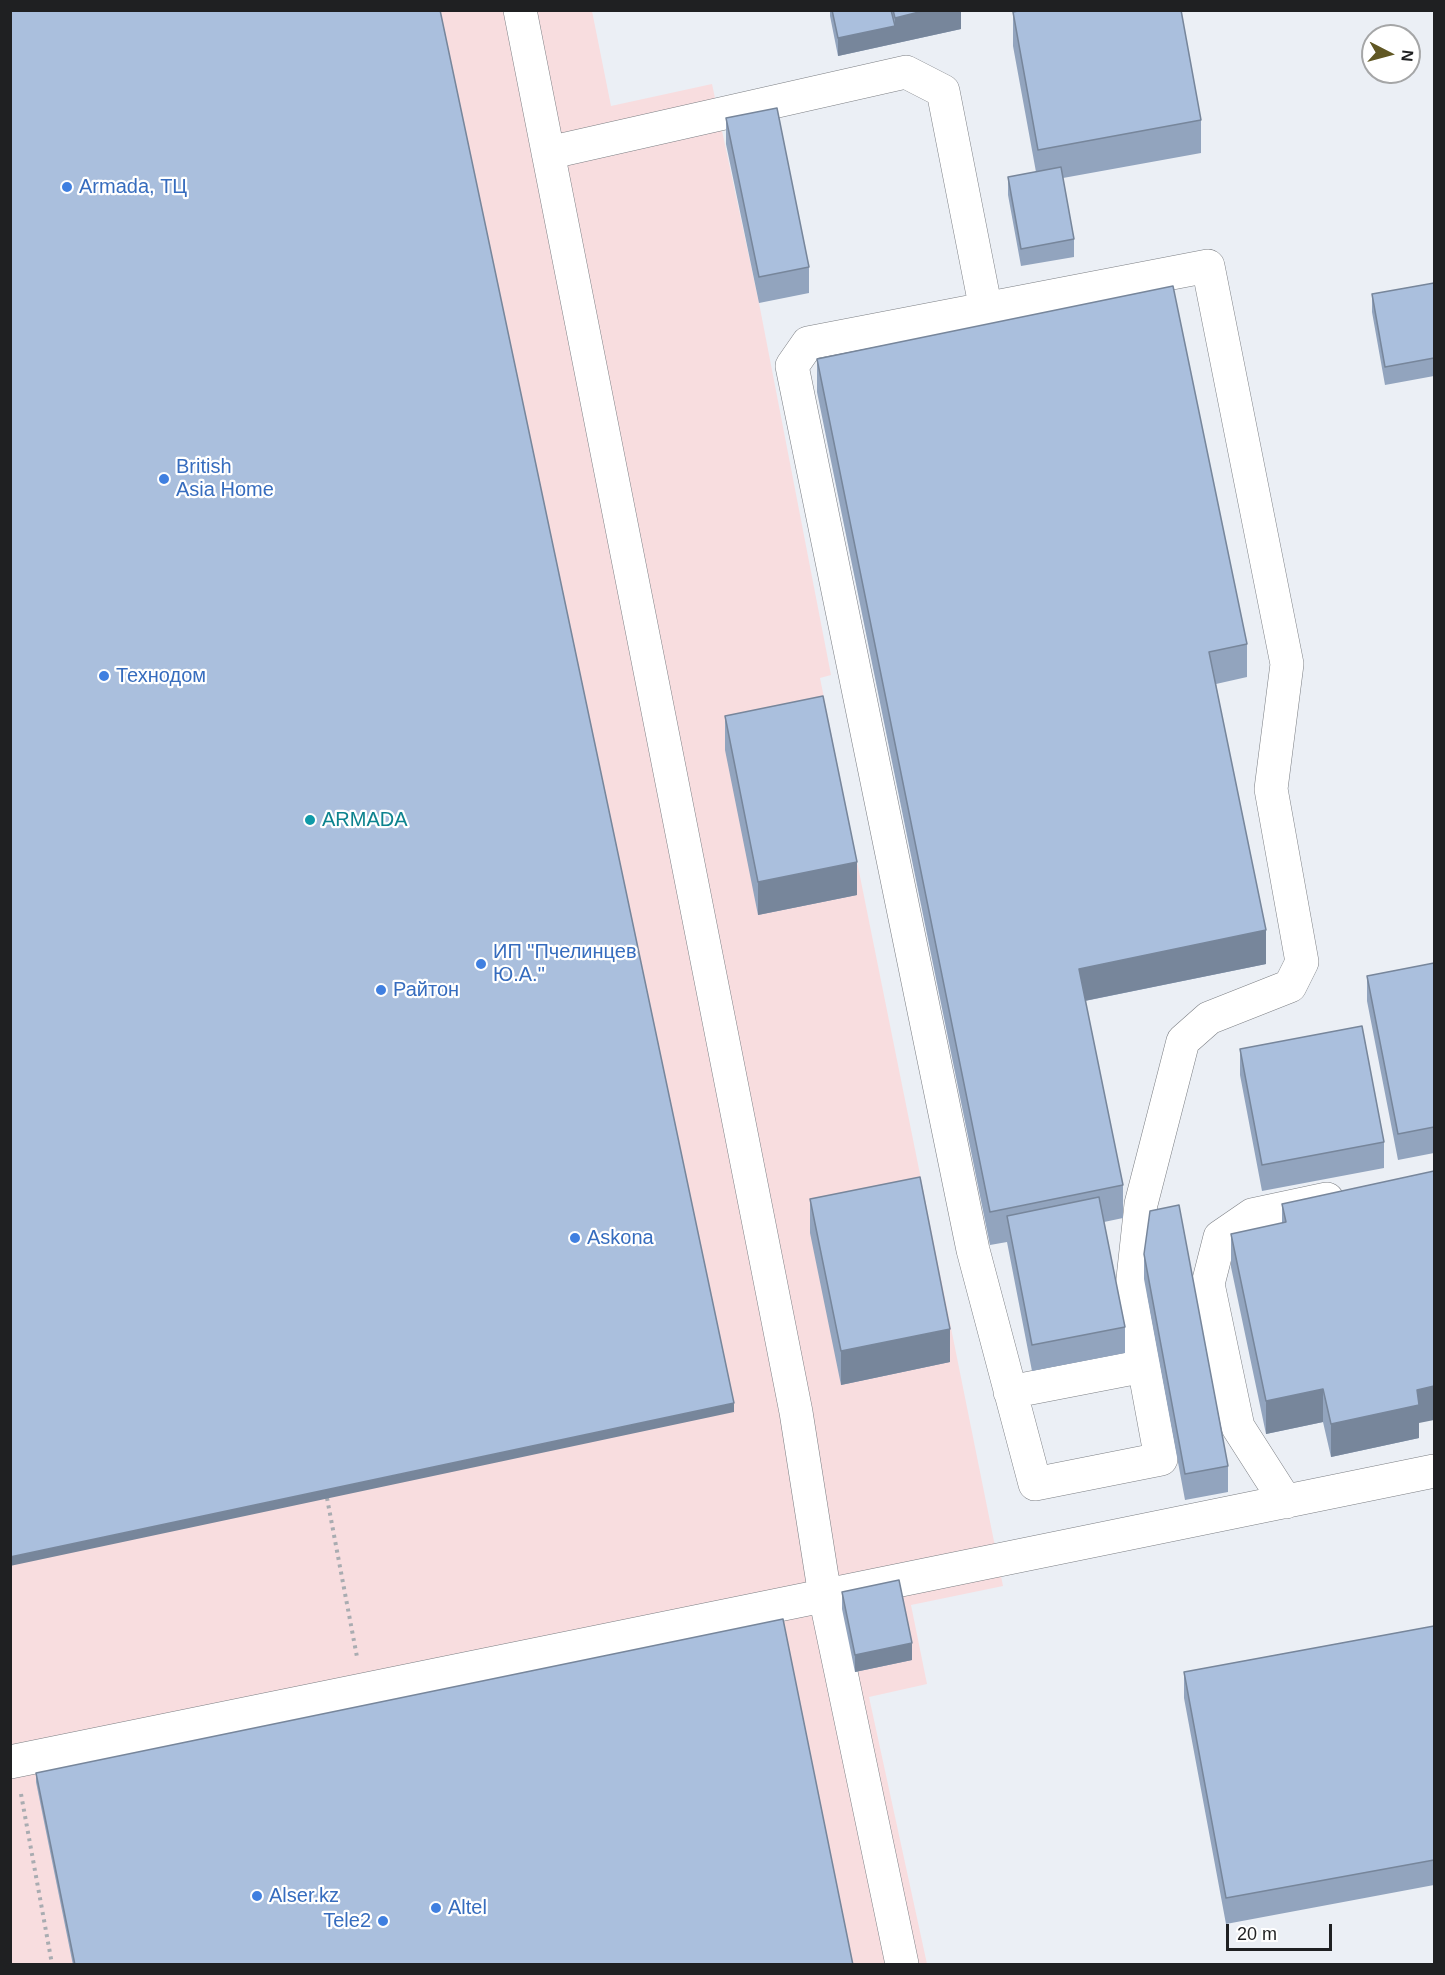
<!DOCTYPE html>
<meta charset="utf-8">
<style>
body{margin:0}
#map{position:relative;width:1445px;height:1975px;overflow:hidden;background:#ebeff5;font-family:Helvetica,sans-serif}
canvas{display:block}
.frame{position:absolute;inset:0;border:12px solid #1f2022;pointer-events:none}
.north{position:absolute;left:1361px;top:24px;width:60px;height:60px;box-sizing:border-box;background:#fff;border:2px solid #a5a6a7;border-radius:50%;rotate:96deg;font-size:16px;font-weight:700;line-height:24px;text-align:center;color:#1f2022}
.north::after{content:'';display:block;margin:auto;width:21px;height:27px;background:#605723;clip-path:polygon(50% 0,100% 100%,50% 72%,0 100%)}
.scale{position:absolute;left:1226px;top:1924px;width:106px;height:27px;box-sizing:border-box;border:3px solid #1f2022;border-top:0;padding-left:8px;font-size:18px;line-height:21px;white-space:nowrap;color:#1f2022;-webkit-text-stroke:4px #fff;paint-order:stroke}
</style>
<div id="map">
<canvas width="1445" height="1975"></canvas>
<div class="frame"></div>
<div class="north">N</div>
<div class="scale">20 m</div>
</div>
<script>
const g = document.querySelector('canvas').getContext('2d');
g.lineJoin = 'round';
function fillPath(path, color) { g.fillStyle = color; g.fill(path, 'evenodd'); }
function stroke(path, color, width, dash) { g.strokeStyle = color; g.lineWidth = width; g.lineCap = dash ? 'butt' : 'round'; g.setLineDash(dash || []); g.stroke(path); }
function label(font, color, halo, rows, align = 'center') {
  g.font = font + ' Helvetica,sans-serif'; g.lineWidth = 4.5; g.setLineDash([]); g.textBaseline = 'middle'; g.strokeStyle = halo; g.fillStyle = color; for (const [text, x, y, turn = 0] of rows) {
    g.save(); g.translate(x, y); g.rotate((+turn || 0) * Math.PI / 180); g.textAlign = isNaN(turn) ? turn : align; if (halo) g.strokeText(text, 0, 0); g.fillText(text, 0, 0); g.restore();
  }
}
fillPath(new Path2D(`
 M 11,11 L 592,11 L 611,106 L 712,84 L 759,303 L 831,675 L 820,678 L 1003,1586 L 911,1605 L 927,1684 L 869,1697 L 927,1964 L 11,1964 Z`), '#f8dddf');
const minor = new Path2D(`
 M 520,10 L 796,1412 L 825,1596 L 902,1964
 M 548,153 L 906,72 L 943,91 L 986,310
 M 1208,266 L 1287,664 L 1271,789 L 1302,962 L 1290,986 L 1209,1018 L 1183,1041 L 1141,1204 L 1131,1297 L 1161,1459 L 1035,1484 L 973,1250 L 792,366 L 808,343 Z
 M 1010,1392 L 1144,1366
 M 1286,1502 L 1238,1427 L 1208,1284 L 1220,1237 L 1252,1215 L 1327,1199
 M 10,1762 L 1434,1471`);
stroke(minor, '#7c7f84', 34);
stroke(new Path2D(`
 M 327,1498 L 357,1657
 M 21,1794 L 52,1964`), '#a9acb1', 4, [3, 4.5]);
stroke(minor, '#fff', 33);
fillPath(new Path2D(`
 M 830,10 L 961,10 L 961,29 L 838,56 L 830,16 Z
 M 1013,12 L 1201,120 L 1201,153 L 1063,178 L 1074,239 L 1074,257 L 1021,266 L 1008,195 L 1008,177 L 1036,172 L 1013,46 Z
 M 726,118 L 809,267 L 809,293 L 759,303 L 726,144 Z
 M 1434,283 L 1434,376 L 1385,385 L 1372,312 L 1372,294 Z
 M 817,359 L 1247,644 L 1247,677 L 1216,684 L 1266,964 L 1085,1001 L 1123,1185 L 1123,1218 L 1104,1222 L 1125,1327 L 1125,1353 L 1032,1371 L 1007,1242 L 990,1245 L 817,392 Z
 M 725,716 L 857,895 L 758,915 L 725,750 Z
 M 1434,963 L 1434,1153 L 1398,1160 L 1367,1001 L 1367,976 Z
 M 1240,1049 L 1384,1142 L 1384,1168 L 1262,1191 L 1240,1075 Z
 M 810,1199 L 950,1362 L 841,1385 L 810,1233 Z
 M 1282,1204 L 1419,1423 L 1419,1438 L 1331,1457 L 1323,1422 L 1266,1434 L 1231,1267 L 1231,1234 L 1282,1223 Z
 M 1144,1254 L 1228,1466 L 1228,1492 L 1185,1500 L 1144,1279 Z
 M 842,1592 L 912,1660 L 855,1672 L 842,1609 Z
 M 1434,1626 L 1434,1885 L 1226,1924 L 1184,1698 L 1184,1672 Z
 M 36,1773 L 853,1965 L 73,1965 L 36,1782 Z`), '#92a4be');
fillPath(new Path2D(`
 M 927,10 L 961,10 L 961,29 L 838,56 L 838,38 L 895,26 L 895,18 Z
 M 857,862 L 857,895 L 758,915 L 758,882 Z
 M 1266,930 L 1266,964 L 1079,1002 L 1079,969 Z
 M 950,1329 L 950,1362 L 841,1385 L 841,1351 Z
 M 1434,1386 L 1434,1420 L 1419,1423 L 1419,1438 L 1331,1457 L 1331,1424 L 1417,1390 Z
 M 1323,1389 L 1323,1422 L 1266,1434 L 1266,1401 Z
 M 734,1403 L 734,1412 L 10,1566 L 10,1557 Z
 M 912,1643 L 912,1660 L 855,1672 L 855,1655 Z`), '#77869b');
const building = new Path2D(`
 M 10,10 L 440,10 L 734,1403 L 10,1557 Z
 M 832,10 L 891,10 L 895,26 L 838,38 Z
 M 893,10 L 927,10 L 895,18 Z
 M 1023,10 L 1181,10 L 1201,120 L 1038,150 L 1013,12 Z
 M 777,108 L 809,267 L 759,277 L 726,118 Z
 M 1061,167 L 1074,239 L 1021,249 L 1008,177 Z
 M 1434,283 L 1434,358 L 1385,367 L 1372,294 Z
 M 1173,286 L 1247,644 L 1209,652 L 1266,930 L 1079,969 L 1123,1185 L 990,1212 L 817,359 Z
 M 823,696 L 857,862 L 758,882 L 725,716 Z
 M 1434,963 L 1434,1127 L 1398,1134 L 1367,976 Z
 M 1362,1026 L 1384,1142 L 1262,1165 L 1240,1049 Z
 M 1434,1171 L 1434,1386 L 1417,1390 L 1419,1405 L 1331,1424 L 1323,1389 L 1266,1401 L 1231,1234 L 1286,1222 L 1282,1204 Z
 M 920,1177 L 950,1329 L 841,1351 L 810,1199 Z
 M 1099,1197 L 1125,1327 L 1032,1345 L 1007,1216 Z
 M 1179,1205 L 1228,1466 L 1185,1474 L 1144,1254 L 1150,1211 Z
 M 899,1580 L 912,1643 L 855,1655 L 842,1592 Z
 M 783,1619 L 853,1965 L 75,1965 L 36,1773 Z
 M 1434,1626 L 1434,1860 L 1226,1898 L 1184,1672 Z`);
fillPath(building, '#aabfdd');
stroke(building, '#77869b', 1.5);
for (const [x, y, r, color] of [
 [67,187,6,"#3f7fe0"],
 [164,479,6,"#3f7fe0"],
 [104,676,6,"#3f7fe0"],
 [310,820,6,"#0f9aa8"],
 [481,964,6,"#3f7fe0"],
 [381,990,6,"#3f7fe0"],
 [575,1238,6,"#3f7fe0"],
 [257,1896,6,"#3f7fe0"],
 [436,1908,6,"#3f7fe0"],
 [383,1921,6,"#3f7fe0"]
]) { const dot = new Path2D(); dot.arc(x, y, r, 0, 2 * Math.PI); g.fillStyle = color; g.fill(dot); stroke(dot, '#fff', 2); }
label('20px', '#366cbe', '#fff', [
 ["Armada, ТЦ",79,187],
 ["British",176,467],
 ["Asia Home",176,490],
 ["Технодом",116,676],
 ["ИП \"Пчелинцев",493,952],
 ["Ю.А.\"",493,975],
 ["Райтон",393,990],
 ["Askona",587,1238],
 ["Alser.kz",269,1896],
 ["Altel",448,1908],
 ["Tele2",371,1921,"right"]
], 'left');
label('20px', '#0d838f', '#fff', [
 ["ARMADA",322,820]
], 'left');
</script>
